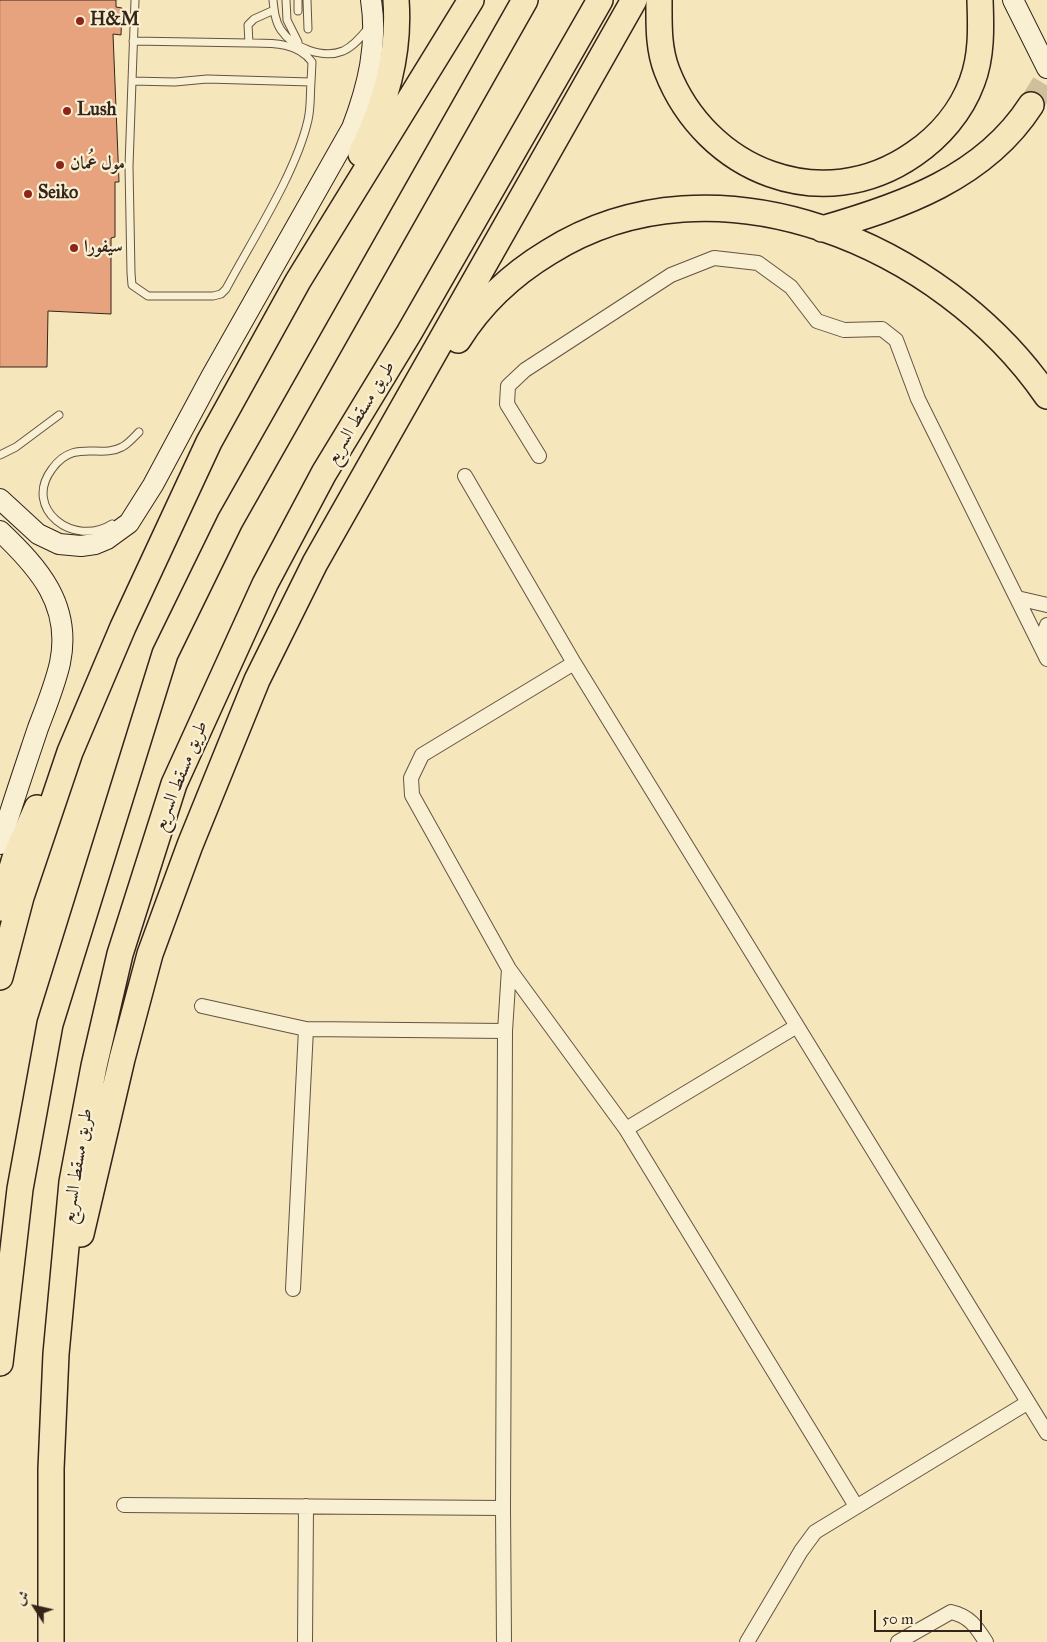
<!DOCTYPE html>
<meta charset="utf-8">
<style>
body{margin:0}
#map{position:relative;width:1047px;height:1642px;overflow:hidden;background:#f6e6bc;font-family:"IM FELL Great Primer",Amiri,serif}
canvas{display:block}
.north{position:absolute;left:10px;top:1582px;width:50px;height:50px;-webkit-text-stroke:4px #f9efd3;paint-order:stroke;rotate:305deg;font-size:14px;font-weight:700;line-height:20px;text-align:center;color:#342419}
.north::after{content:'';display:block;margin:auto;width:18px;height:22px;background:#342419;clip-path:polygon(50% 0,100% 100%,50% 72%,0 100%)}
.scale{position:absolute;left:874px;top:1610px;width:108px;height:22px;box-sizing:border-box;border:2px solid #342419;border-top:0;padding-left:6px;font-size:15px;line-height:18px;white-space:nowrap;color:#342419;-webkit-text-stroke:4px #f9efd3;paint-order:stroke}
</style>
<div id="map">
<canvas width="1047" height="1642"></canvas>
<div class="north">ش</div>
<div class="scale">50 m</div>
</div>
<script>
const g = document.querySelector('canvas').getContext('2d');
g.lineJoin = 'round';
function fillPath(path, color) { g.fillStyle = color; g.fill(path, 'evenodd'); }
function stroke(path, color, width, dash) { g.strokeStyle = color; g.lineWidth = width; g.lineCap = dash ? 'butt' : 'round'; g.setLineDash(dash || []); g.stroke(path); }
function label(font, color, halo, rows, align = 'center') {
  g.font = font + ' "IM FELL Great Primer",Amiri,serif'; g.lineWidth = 4.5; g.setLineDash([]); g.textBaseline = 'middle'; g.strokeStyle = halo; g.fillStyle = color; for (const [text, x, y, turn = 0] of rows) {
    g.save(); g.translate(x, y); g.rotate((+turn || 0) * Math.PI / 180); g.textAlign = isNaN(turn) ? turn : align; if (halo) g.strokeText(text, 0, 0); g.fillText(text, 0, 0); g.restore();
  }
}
const building = new Path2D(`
 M 0,0 L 116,0 L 116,7 L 122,8 L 121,35 L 113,34 L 119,182 L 115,182 L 115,237 L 111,238 L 111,314 L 48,311 L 47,367 L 0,367 Z`);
fillPath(building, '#e6a37e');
stroke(building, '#342419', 1);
stroke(new Path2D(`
 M 1031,105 L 1047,79`), '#cfbf9b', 25, [25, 12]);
const lane = new Path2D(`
 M 135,0 L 132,81 L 175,82 L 207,79 L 311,82 L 312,62 C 298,42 271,43 249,43 L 248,25 L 254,19 L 274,10
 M 273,0 C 274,10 275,21 281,30 C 293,48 323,59 343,51 C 354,46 362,36 369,27
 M 286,0 L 287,20 L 298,42
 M 298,0 L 298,11
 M 307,0 L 308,29
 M 133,41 L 249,43
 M 132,81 L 129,166 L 131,273 L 132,285 L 148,296 L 213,296 L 221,294 L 226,289 C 252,240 296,173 308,120 C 311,107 310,95 311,82
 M 0,455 L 16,447 L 59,415
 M 112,524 C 74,548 22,509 52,469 C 74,438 100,459 122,447 C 128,444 134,437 139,432`);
const street = new Path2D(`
 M 539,456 L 507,404 L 508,386 L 525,370 L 671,275 L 714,258 L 758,263 L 791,287 L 817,321 L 844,330 L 882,329 L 896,340 L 918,399 L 1047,659
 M 465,476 L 574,663 L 1047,1433
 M 1017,598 L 1047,605
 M 1041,642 L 1047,625
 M 574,663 L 422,755 L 411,778 L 412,795 L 509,969 L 626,1129
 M 202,1006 L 306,1029 L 505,1031 L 509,969
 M 797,1026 L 626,1129 L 856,1506
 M 293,1289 L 306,1029
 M 124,1505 L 503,1508 L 504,1642
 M 503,1508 L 505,1031
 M 305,1642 L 306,1506
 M 747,1642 L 801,1551 L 815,1532 L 1027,1403
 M 898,1642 L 951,1612 C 969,1616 976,1626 986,1642`);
const secondary = new Path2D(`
 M 1013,0 L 1047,68
 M 0,499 L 38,534 L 59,544 L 81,546 L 95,544 L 107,539 L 129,523 L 153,485 L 211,377 L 352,128 C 368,86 378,45 371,0
 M 0,531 C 39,568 72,605 60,663 C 55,685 46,707 38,728 C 25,767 12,805 0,844`);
const highway = new Path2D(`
 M 659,0 C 659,24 658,48 667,71 C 706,171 822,218 914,154 C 939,137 961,112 972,82 C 982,56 981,27 980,0
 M 361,154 C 385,105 400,55 396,0
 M 822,229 C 902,206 984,178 1031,105
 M 458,340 C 481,303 511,275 549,252 C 716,147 943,245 1047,396
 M 0,908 L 15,858 L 37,808
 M 0,977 L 21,897 L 70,752 L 123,627 L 209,442 L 298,281 L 471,0
 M 81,1234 L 122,1059 L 150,954 L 190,845 L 257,680 L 315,563 L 634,0
 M 0,1363 L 20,1189 L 50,1024 L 165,654 L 230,521 L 525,0
 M 51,1642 L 51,1469 L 56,1354 L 72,1182 L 94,1066 L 120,954 L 174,784 L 265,584 L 324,473 L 409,333 L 600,0`);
stroke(lane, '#645442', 9);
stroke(street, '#645442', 16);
stroke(secondary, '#342419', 22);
stroke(highway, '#342419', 28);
stroke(lane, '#f9efd3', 7);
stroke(street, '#f9efd3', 14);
stroke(secondary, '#f9efd3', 20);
stroke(highway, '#f6e6bc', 25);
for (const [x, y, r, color] of [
 [80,21,5,"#8f2418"],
 [67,111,5,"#8f2418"],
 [60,165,5,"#8f2418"],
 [28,194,5,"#8f2418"],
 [74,248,5,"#8f2418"]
]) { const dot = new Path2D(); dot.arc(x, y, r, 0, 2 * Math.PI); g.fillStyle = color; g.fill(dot); stroke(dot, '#f9efd3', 2); }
label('bold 18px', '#342419', '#f9efd3', [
 ["H&M",90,21],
 ["Lush",77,111],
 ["مول عُمان",70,165],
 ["Seiko",38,194],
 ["سيفورا",84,248]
], 'left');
label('18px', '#342419', '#f9efd3', [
 ["طريق مسقط السريع",361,413,-59],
 ["طريق مسقط السريع",181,776,-68],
 ["طريق مسقط السريع",78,1166,-81]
]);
</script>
